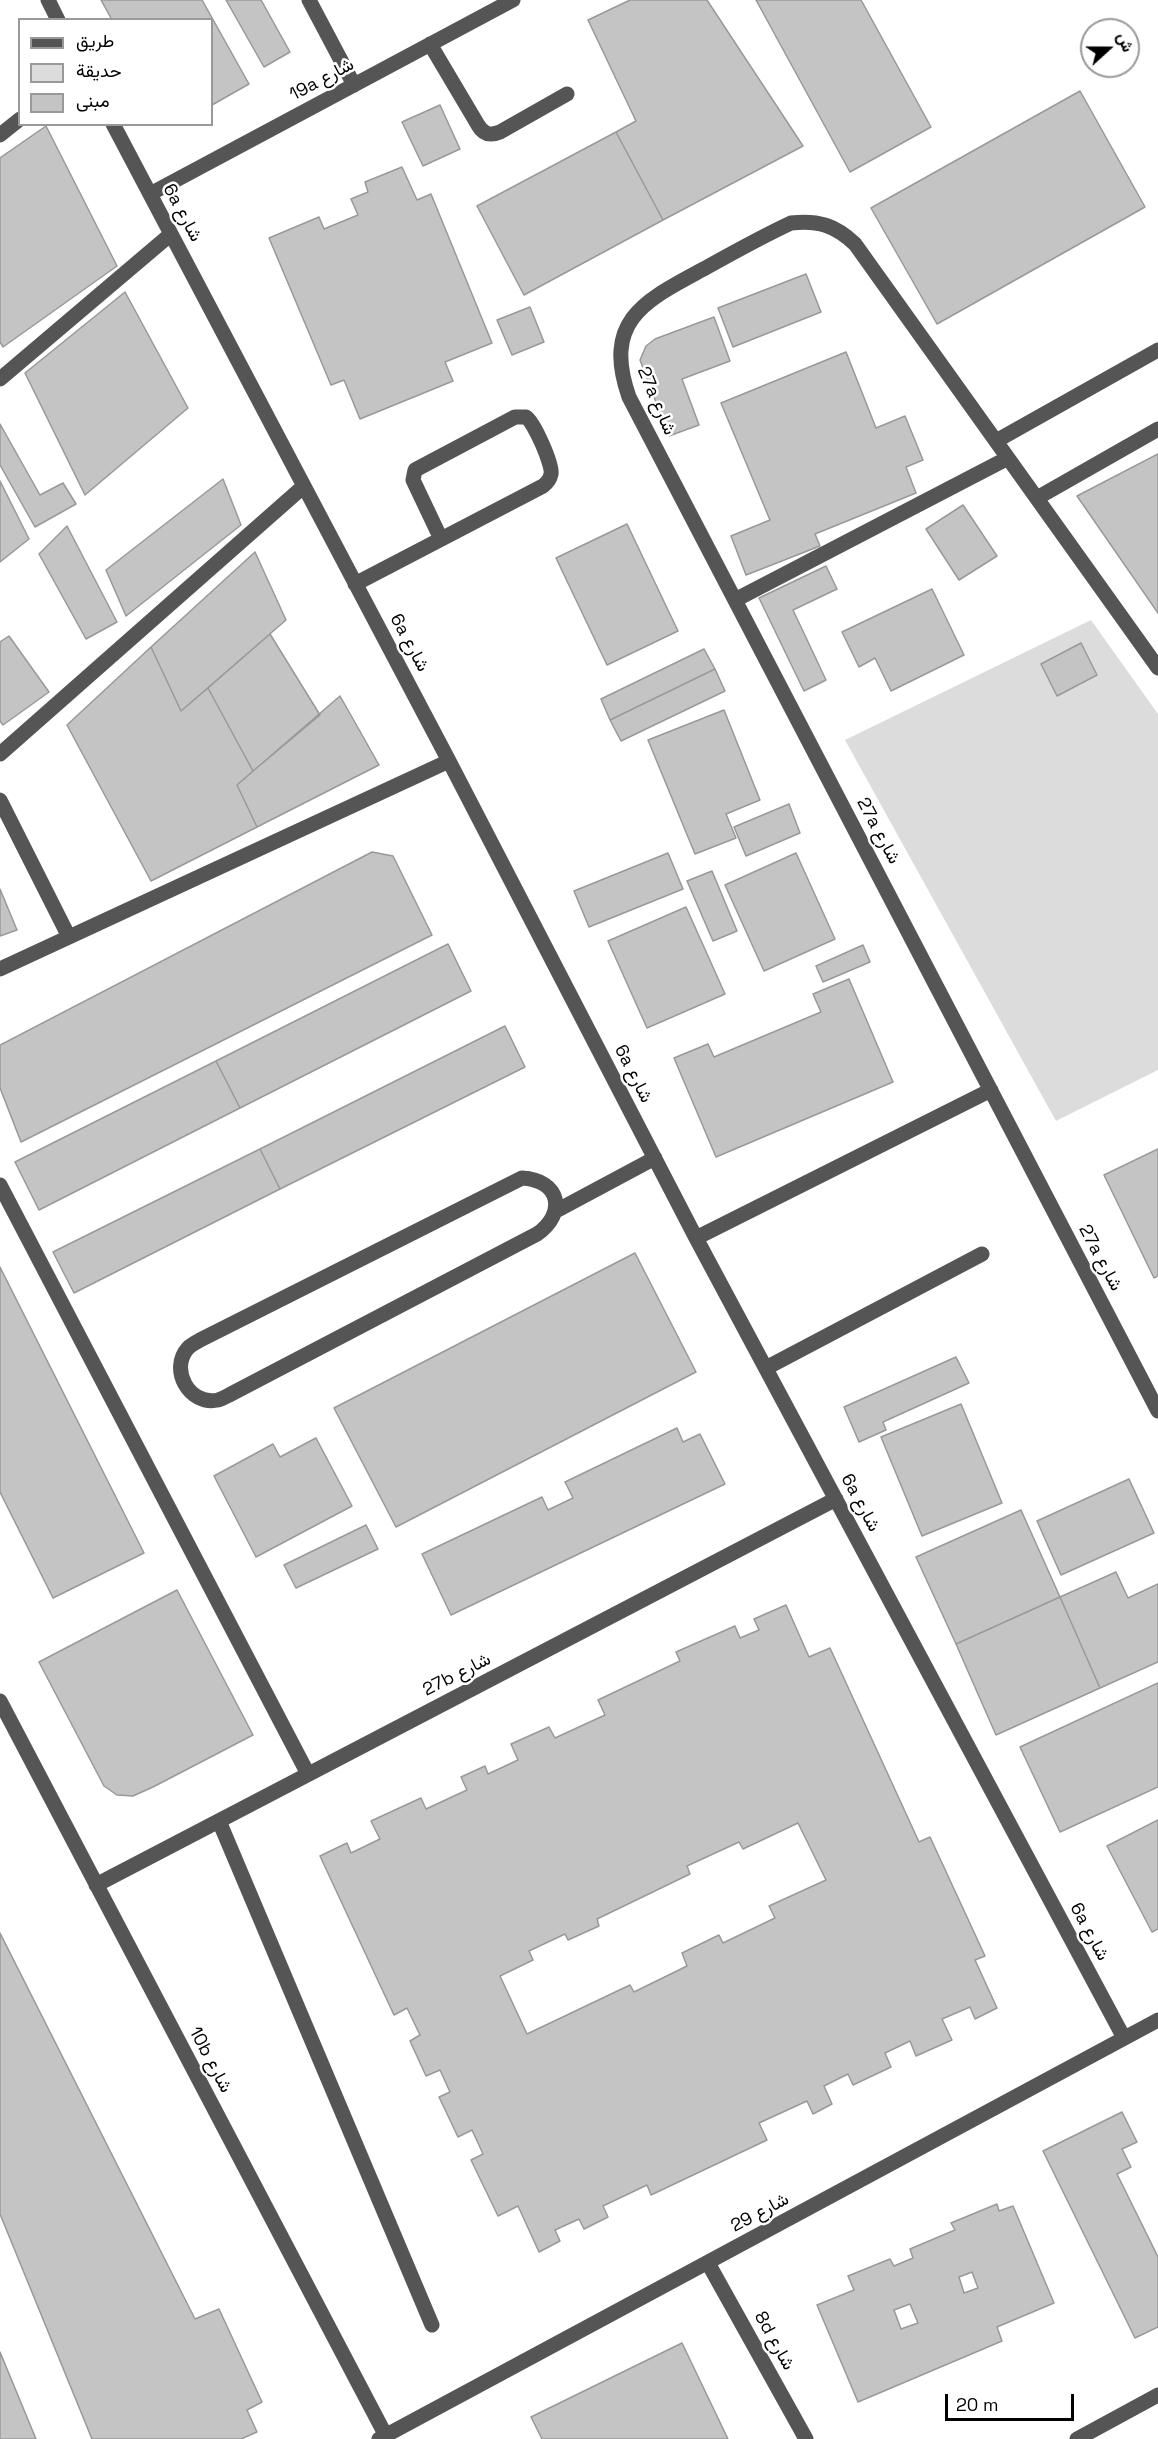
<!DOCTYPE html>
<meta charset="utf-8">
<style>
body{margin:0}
#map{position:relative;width:1158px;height:2439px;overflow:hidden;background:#fff;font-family:"Space Grotesk",Vazirmatn,sans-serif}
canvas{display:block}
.legend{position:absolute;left:18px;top:18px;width:195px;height:108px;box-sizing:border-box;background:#fff;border:2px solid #999;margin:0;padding:8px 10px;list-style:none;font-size:18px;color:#000}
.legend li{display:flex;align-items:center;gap:12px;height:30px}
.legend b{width:30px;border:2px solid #999}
.north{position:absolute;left:1080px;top:18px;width:60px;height:60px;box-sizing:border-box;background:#fff;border:2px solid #999;border-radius:50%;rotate:69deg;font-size:16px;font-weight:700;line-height:24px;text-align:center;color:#000}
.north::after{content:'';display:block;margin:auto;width:21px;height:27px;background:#000;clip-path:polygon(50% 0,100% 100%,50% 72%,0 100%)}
.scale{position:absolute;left:945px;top:2394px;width:129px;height:27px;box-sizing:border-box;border:3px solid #000;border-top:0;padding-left:8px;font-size:18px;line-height:21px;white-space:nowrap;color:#000;-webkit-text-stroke:4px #fff;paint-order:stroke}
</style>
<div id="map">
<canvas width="1158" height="2439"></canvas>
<ul class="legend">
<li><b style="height:8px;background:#555"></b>طريق</li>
<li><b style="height:16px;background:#dcdcdc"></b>حديقة</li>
<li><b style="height:16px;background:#c4c4c4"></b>مبنى</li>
</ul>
<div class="north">ش</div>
<div class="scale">20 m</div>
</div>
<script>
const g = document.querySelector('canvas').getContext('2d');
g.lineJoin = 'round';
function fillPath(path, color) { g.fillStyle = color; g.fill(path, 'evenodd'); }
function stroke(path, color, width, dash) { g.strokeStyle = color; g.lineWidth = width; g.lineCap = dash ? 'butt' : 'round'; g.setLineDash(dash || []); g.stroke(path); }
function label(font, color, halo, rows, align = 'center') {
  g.font = font + ' "Space Grotesk",Vazirmatn,sans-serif'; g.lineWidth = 5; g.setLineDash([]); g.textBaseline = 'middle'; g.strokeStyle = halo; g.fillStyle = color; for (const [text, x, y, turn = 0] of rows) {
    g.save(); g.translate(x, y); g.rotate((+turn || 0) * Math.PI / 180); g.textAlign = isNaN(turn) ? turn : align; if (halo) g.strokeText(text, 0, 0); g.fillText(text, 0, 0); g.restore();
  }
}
fillPath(new Path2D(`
 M 1091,620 L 1158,714 L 1158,1070 L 1056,1121 L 845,740 Z`), '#dcdcdc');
const building = new Path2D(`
 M 101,0 L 202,0 L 249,84 L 212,105 L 212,20 L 112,20 Z
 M 226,0 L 261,0 L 290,52 L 264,67 Z
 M 630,0 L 707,0 L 803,146 L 663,220 L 616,132 L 636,121 L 588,20 Z
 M 756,0 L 861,0 L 931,127 L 850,172 Z
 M 1080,91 L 1145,207 L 937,324 L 871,208 Z
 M 440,105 L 460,149 L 423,166 L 402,122 Z
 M 46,126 L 117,266 L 3,347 L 0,342 L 0,158 Z
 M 616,132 L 663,220 L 524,295 L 477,206 Z
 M 402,167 L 417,200 L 431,194 L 492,343 L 445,362 L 453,381 L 360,419 L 344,380 L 331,385 L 269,238 L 319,217 L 324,229 L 358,215 L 351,199 L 368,192 L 365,182 Z
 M 806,274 L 821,312 L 733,347 L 718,308 Z
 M 125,292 L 188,408 L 85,495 L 25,373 Z
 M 530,307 L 544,342 L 512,355 L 497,320 Z
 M 714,317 L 730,361 L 682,379 L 699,425 L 669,436 L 640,360 L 646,346 L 655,339 Z
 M 846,352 L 876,428 L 905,416 L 923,460 L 906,467 L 916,493 L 815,534 L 820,546 L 746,575 L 731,536 L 770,520 L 721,403 Z
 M 0,424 L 40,495 L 63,483 L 76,504 L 35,527 L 0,465 Z
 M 1158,454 L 1158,613 L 1077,496 Z
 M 223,479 L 241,525 L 126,616 L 106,570 Z
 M 0,481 L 29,539 L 0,562 Z
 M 963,505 L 997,556 L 959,580 L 926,529 Z
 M 627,524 L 678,631 L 607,665 L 556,558 Z
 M 67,526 L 117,622 L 86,639 L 39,554 Z
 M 255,552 L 286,620 L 181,711 L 151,647 Z
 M 826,566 L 837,589 L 793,610 L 826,680 L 804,691 L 759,598 Z
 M 932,589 L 964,655 L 891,691 L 875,658 L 859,667 L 842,632 Z
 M 270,634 L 320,715 L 253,771 L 208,688 Z
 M 9,636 L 49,692 L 3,725 L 0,721 L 0,642 Z
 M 1081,643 L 1097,675 L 1057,696 L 1041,664 Z
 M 151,647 L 181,711 L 208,688 L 253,771 L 237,785 L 257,827 L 151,881 L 67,725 Z
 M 704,649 L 715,669 L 610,720 L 601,699 Z
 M 715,669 L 725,691 L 621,741 L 610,720 Z
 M 340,696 L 379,765 L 257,827 L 237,785 Z
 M 724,710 L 760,800 L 726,814 L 736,838 L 695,854 L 648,740 Z
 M 789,804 L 800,833 L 746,856 L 734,827 Z
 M 372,852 L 393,856 L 432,935 L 21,1142 L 0,1088 L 0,1045 Z
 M 668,853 L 683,889 L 589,927 L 574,891 Z
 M 796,853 L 835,939 L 764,971 L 725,885 Z
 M 712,871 L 737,931 L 713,941 L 687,881 Z
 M 0,889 L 17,930 L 0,936 Z
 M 686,907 L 725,994 L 647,1028 L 608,941 Z
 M 448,944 L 471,991 L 240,1108 L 216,1061 Z
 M 863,945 L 870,962 L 823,982 L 816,966 Z
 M 849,979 L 893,1082 L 716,1157 L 674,1058 L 708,1044 L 714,1057 L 821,1012 L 813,994 Z
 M 505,1026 L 525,1067 L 280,1189 L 260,1149 Z
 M 216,1061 L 240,1108 L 39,1210 L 15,1162 Z
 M 260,1149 L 280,1189 L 74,1293 L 53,1252 Z
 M 1158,1149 L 1158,1276 L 1154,1278 L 1104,1175 Z
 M 635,1253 L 696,1372 L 396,1527 L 334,1408 Z
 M 0,1267 L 144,1553 L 53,1598 L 0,1492 Z
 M 956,1357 L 969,1383 L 883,1422 L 886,1430 L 859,1442 L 844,1407 Z
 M 961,1404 L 1002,1503 L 922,1536 L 881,1437 Z
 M 677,1428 L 683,1442 L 700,1434 L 725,1484 L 451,1615 L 422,1554 L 542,1497 L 548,1510 L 573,1498 L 565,1482 Z
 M 316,1438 L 352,1506 L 256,1557 L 214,1476 L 273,1444 L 280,1457 Z
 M 1129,1479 L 1154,1533 L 1061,1575 L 1037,1521 Z
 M 1021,1510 L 1060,1597 L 956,1644 L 916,1557 Z
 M 366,1525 L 378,1549 L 296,1588 L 284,1565 Z
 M 1116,1572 L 1128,1598 L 1158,1584 L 1158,1662 L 1100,1688 L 1060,1597 Z
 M 177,1590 L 253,1735 L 153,1787 L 133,1796 L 117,1795 L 104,1786 L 39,1662 Z
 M 1060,1597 L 1100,1688 L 996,1735 L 956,1644 Z
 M 786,1605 L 809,1657 L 830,1648 L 919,1842 L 930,1837 L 985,1956 L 975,1960 L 997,2008 L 975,2019 L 970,2007 L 942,2019 L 952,2040 L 916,2056 L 910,2041 L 885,2053 L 891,2067 L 853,2085 L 848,2074 L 824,2086 L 832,2104 L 813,2114 L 807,2101 L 759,2123 L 767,2140 L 651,2195 L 647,2185 L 603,2206 L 608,2217 L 584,2229 L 579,2219 L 555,2230 L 560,2241 L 539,2252 L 518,2206 L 498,2216 L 471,2160 L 483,2154 L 472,2130 L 458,2137 L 439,2097 L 450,2092 L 440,2070 L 426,2076 L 410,2041 L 420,2035 L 407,2008 L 394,2015 L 320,1856 L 347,1843 L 351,1853 L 380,1839 L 371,1821 L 421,1798 L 426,1809 L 467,1790 L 461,1777 L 485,1766 L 488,1774 L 518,1760 L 511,1744 L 549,1727 L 555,1738 L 605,1715 L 598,1700 L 680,1661 L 676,1652 L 735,1626 L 740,1638 L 759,1630 L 754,1619 ZM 798,1823 L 826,1880 L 769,1906 L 775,1918 L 723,1943 L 719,1935 L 682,1953 L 687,1966 L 634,1992 L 630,1985 L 527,2034 L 500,1976 L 533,1960 L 529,1951 L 565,1934 L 568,1940 L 599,1926 L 597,1919 L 690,1874 L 687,1866 L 739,1842 L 743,1849 Z
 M 1158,1683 L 1158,1787 L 1060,1832 L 1020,1747 Z
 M 1158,1820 L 1158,1929 L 1152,1932 L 1107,1846 Z
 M 0,1933 L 195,2319 L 219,2309 L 262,2402 L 247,2410 L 257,2432 L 241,2439 L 92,2439 L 0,2214 Z
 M 1122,2112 L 1137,2142 L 1122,2149 L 1131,2167 L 1117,2174 L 1158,2257 L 1158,2327 L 1135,2338 L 1043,2151 Z
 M 997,2204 L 999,2211 L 1013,2206 L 1054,2303 L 997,2327 L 1002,2341 L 858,2402 L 817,2305 L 854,2290 L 848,2276 L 890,2259 L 894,2266 L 913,2258 L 910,2249 L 955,2230 L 951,2223 ZM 972,2272 L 978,2288 L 964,2293 L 959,2277 ZM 910,2304 L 918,2323 L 901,2329 L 894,2310 Z
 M 682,2343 L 728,2439 L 542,2439 L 531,2417 Z
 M 0,2352 L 36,2439 L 0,2439 Z`);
fillPath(building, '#c4c4c4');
stroke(building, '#999', 1.5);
stroke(new Path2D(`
 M 48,0 L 58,20
 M 309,0 L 354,85
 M 430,44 L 478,125 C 483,134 490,136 500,132 L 567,94
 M 113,124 L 449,761 L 696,1238 L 1124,2038
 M 0,135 L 20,119
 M 150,194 L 513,0
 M 0,379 L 171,234
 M 996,441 L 1158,350
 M 1037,498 L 1158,429
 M 355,584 L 543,486 C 547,483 550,480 551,474 C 553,465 534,422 526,417 L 515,417 L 415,470 L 413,480 L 441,539
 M 735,600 L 1008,458
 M 1158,668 L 855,244 C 835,225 818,220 791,223 C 763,236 736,251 709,266 C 649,299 601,317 629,397 L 1158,1411
 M 0,754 L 304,486
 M 0,800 L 69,937
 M 0,969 L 449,761
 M 522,1178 C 560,1180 567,1213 537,1234 L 231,1394 C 227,1396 222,1399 218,1400 C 189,1406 169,1369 188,1348 C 191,1345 197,1342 200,1340 Z
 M 0,1185 L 308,1774
 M 556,1211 L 655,1158
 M 696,1238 L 991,1090
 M 766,1368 L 982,1254
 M 0,1701 L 386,2436
 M 219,1821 L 432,2325
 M 96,1885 L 836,1499
 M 708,2263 L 806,2439
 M 379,2439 L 1158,2020
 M 1077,2439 L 1158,2395`), '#555', 15);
label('18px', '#000', '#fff', [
 ["19a شارع",322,80,-28],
 ["6a شارع",182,213,62],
 ["27a شارع",656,401,67],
 ["6a شارع",409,643,62],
 ["27a شارع",878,831,62],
 ["6a شارع",633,1074,63],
 ["27a شارع",1100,1258,62],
 ["6a شارع",860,1503,62],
 ["27b شارع",457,1675,-27],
 ["6a شارع",1089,1932,62],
 ["10b شارع",210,2060,62],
 ["شارع 29",760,2213,-28],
 ["8d شارع",774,2341,61]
]);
</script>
